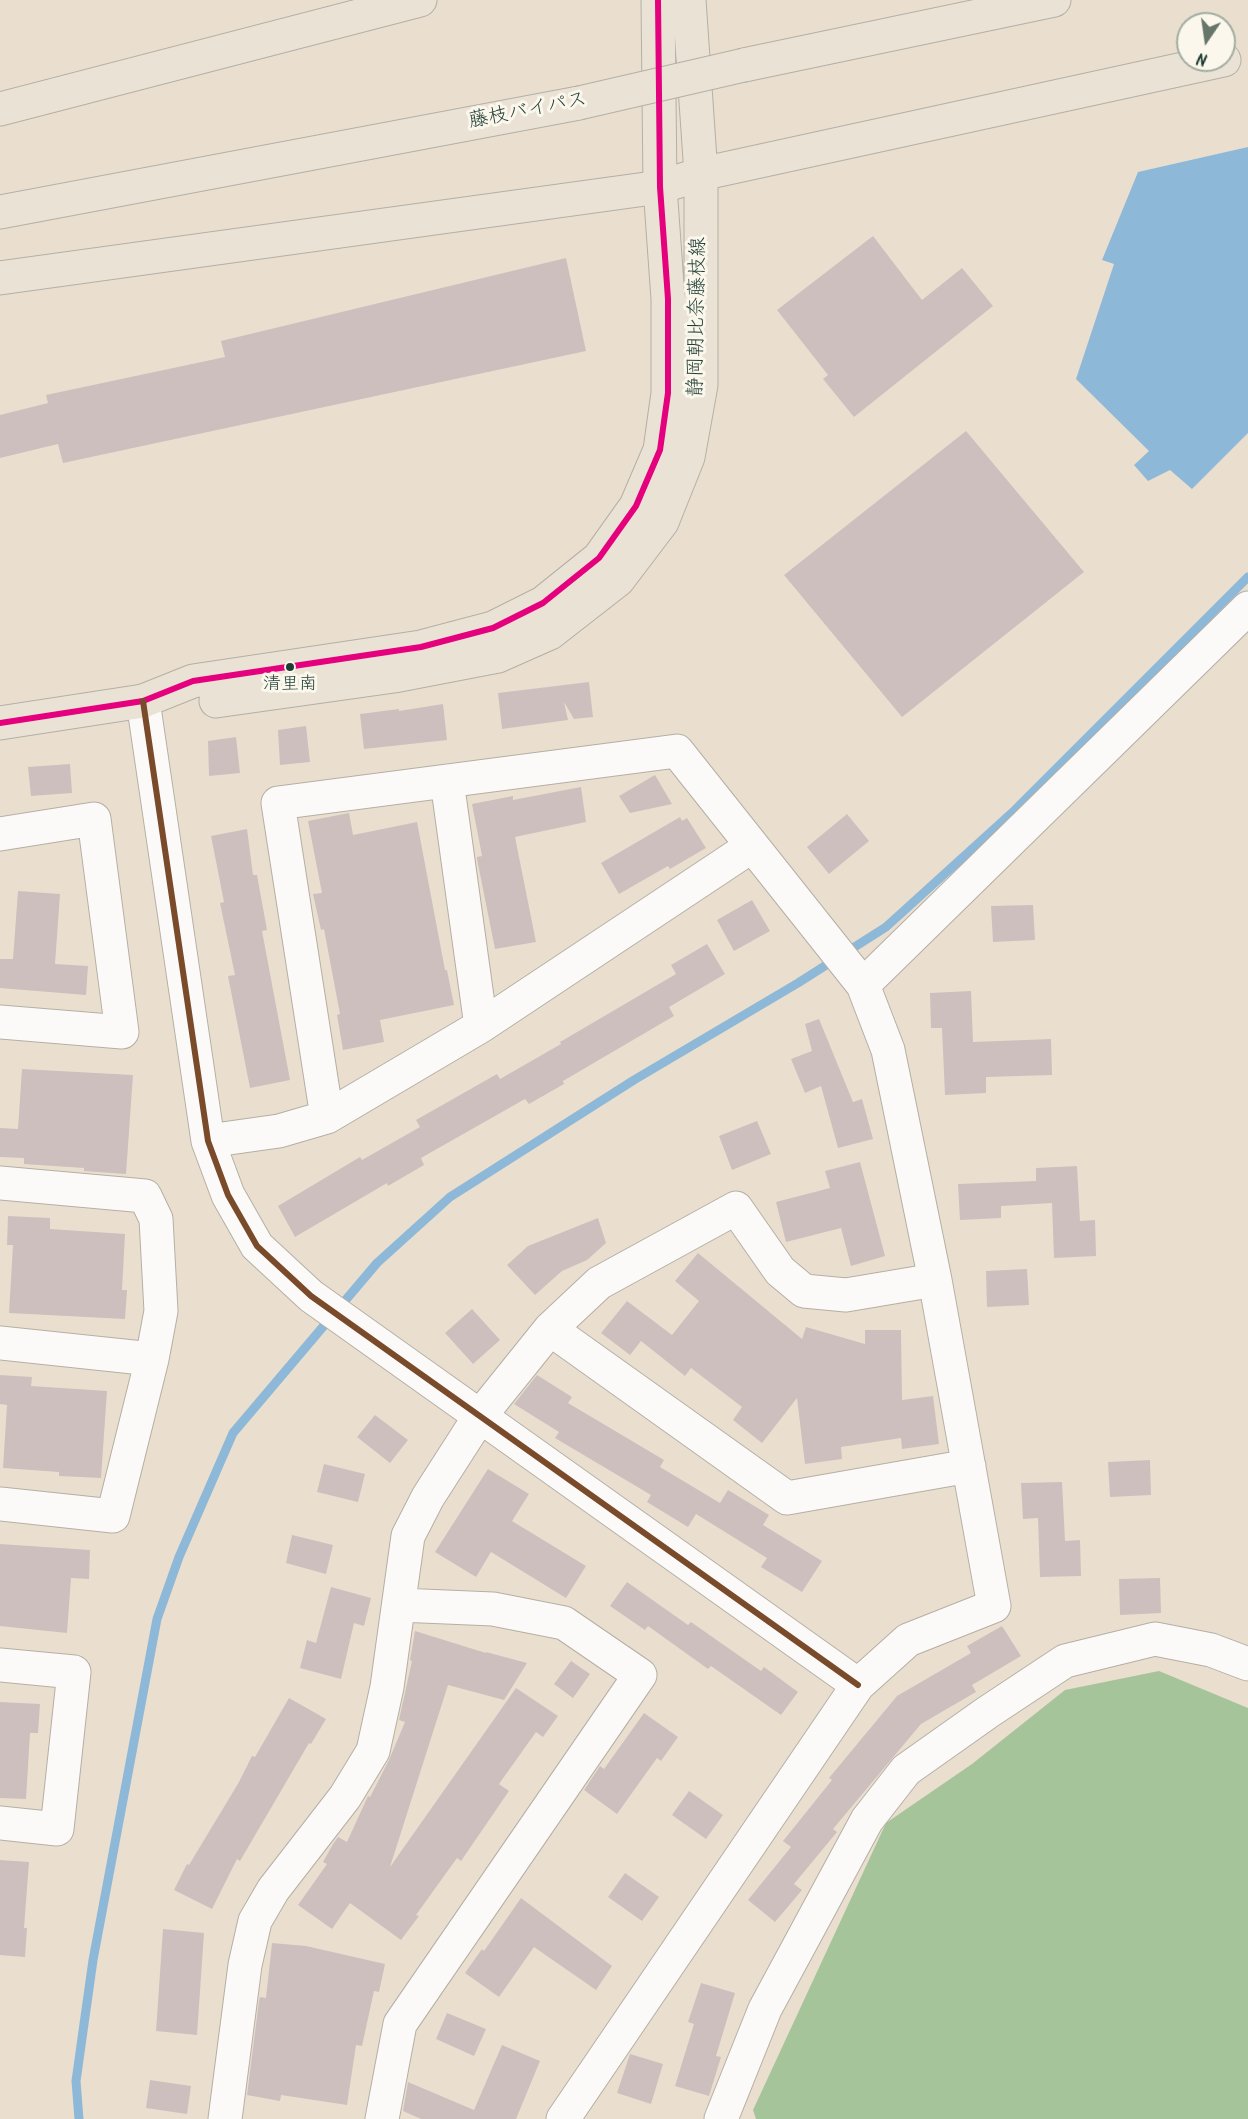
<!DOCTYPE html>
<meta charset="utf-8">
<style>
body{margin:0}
#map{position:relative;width:1248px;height:2119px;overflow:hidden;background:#eadfcf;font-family:Kalam,sans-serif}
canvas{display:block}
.north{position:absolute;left:1176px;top:12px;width:60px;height:60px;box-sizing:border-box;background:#fbf7ec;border:2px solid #a3ada2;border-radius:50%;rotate:193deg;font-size:16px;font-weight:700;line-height:24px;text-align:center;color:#1f3d34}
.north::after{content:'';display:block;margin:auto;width:21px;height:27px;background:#66766a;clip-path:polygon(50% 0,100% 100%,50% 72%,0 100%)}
</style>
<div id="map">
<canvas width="1248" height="2119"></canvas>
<div class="north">N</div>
</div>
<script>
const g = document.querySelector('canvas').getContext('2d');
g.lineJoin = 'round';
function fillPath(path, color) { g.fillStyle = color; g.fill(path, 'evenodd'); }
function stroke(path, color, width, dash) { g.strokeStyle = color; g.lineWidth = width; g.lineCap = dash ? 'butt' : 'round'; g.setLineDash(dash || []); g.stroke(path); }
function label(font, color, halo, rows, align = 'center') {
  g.font = font + ' Kalam,"Klee One",sans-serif'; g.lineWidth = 6; g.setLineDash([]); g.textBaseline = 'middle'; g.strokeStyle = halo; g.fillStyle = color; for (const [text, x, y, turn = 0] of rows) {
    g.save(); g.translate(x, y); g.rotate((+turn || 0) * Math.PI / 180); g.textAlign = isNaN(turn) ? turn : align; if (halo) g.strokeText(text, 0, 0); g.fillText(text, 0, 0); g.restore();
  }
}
fillPath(new Path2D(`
 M 1159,1671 L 1248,1708 L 1248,2119 L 756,2119 L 753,2110 L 886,1823 L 972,1764 L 1065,1690 Z`), '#a6c49a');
fillPath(new Path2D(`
 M 1248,147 L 1248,433 L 1192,489 L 1170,470 L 1148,481 L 1134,465 L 1149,451 L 1076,379 L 1114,264 L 1102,260 L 1138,172 Z`), '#8eb8d7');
stroke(new Path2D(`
 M 79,2119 L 76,2081 L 93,1960 L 157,1619 L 179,1557 L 233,1433 L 377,1263 L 450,1197 L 634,1080 L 798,983 L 886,927 L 1015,810 L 1248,577`), '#8eb8d7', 9);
fillPath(new Path2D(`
 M 873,236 L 922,300 L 962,268 L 993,306 L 854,417 L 823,379 L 828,375 L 777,310 Z
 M 566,258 L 586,351 L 63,463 L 58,444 L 0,458 L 0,415 L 48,403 L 46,395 L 225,357 L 221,341 Z
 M 966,431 L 1084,572 L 902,717 L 784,575 Z
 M 589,682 L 593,717 L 574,719 L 564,702 L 568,720 L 502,729 L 498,693 Z
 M 443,704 L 447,740 L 364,749 L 360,714 L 399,709 L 399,711 Z
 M 306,726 L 310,762 L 280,765 L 278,730 Z
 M 236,737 L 240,773 L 209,776 L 208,741 Z
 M 70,764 L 72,793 L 31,796 L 28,767 Z
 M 655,775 L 672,804 L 630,813 L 619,796 Z
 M 581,787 L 586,822 L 515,837 L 536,942 L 495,949 L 477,859 L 477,857 L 482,856 L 472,804 L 513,796 L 513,800 Z
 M 349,813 L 353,835 L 417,822 L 445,970 L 447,970 L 454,1005 L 380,1020 L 384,1042 L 343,1050 L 337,1015 L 340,1014 L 324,929 L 321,930 L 313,894 L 322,893 L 308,821 Z
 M 847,814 L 869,841 L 829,874 L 807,847 Z
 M 680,817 L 682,821 L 687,818 L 706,848 L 670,869 L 668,866 L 619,894 L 601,863 Z
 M 247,829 L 253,875 L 257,875 L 267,930 L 262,931 L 290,1080 L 250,1088 L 228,976 L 235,975 L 220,903 L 224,902 L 211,836 Z
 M 18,891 L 60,894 L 55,964 L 88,966 L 86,995 L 0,988 L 0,959 L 13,959 Z
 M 752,900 L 770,931 L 734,951 L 717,920 Z
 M 1033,905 L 1035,940 L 993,942 L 991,906 Z
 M 707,944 L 725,974 L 669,1007 L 674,1016 L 563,1081 L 564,1084 L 529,1104 L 525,1099 L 421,1158 L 424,1165 L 388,1186 L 387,1183 L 295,1237 L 278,1206 L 360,1157 L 362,1160 L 420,1127 L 416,1120 L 497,1074 L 500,1079 L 561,1044 L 560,1042 L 676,974 L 671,965 Z
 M 971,991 L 973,1042 L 1051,1039 L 1052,1075 L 986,1077 L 986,1093 L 945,1095 L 942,1028 L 931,1028 L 930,993 Z
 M 819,1019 L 853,1102 L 862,1099 L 873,1139 L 838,1148 L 821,1086 L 805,1093 L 791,1059 L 812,1051 L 805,1024 Z
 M 22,1069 L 133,1075 L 126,1174 L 84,1171 L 84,1168 L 24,1164 L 24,1158 L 0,1157 L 0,1128 L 18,1129 Z
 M 757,1121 L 771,1154 L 732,1170 L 719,1136 Z
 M 860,1162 L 885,1256 L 851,1266 L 841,1228 L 786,1242 L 776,1202 L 830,1188 L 825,1171 Z
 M 1077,1166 L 1080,1221 L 1095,1220 L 1096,1256 L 1054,1258 L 1052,1203 L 1001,1206 L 1001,1218 L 960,1220 L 958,1184 L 1036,1181 L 1036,1168 Z
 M 8,1216 L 50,1218 L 50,1229 L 125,1234 L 122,1290 L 127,1290 L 125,1319 L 9,1313 L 13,1245 L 7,1245 Z
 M 598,1218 L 606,1243 L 587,1260 L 562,1271 L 535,1295 L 507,1265 L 528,1246 Z
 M 698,1253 L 802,1339 L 806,1327 L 865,1344 L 865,1330 L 901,1330 L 902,1400 L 933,1396 L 939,1444 L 902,1449 L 901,1438 L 841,1447 L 842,1459 L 805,1464 L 797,1398 L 762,1443 L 733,1420 L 742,1407 L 691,1368 L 685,1376 L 641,1341 L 630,1355 L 601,1333 L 627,1301 L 672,1335 L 699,1301 L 675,1281 Z
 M 1027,1269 L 1029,1305 L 987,1307 L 986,1271 Z
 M 472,1309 L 500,1340 L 473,1364 L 445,1333 Z
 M 0,1375 L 32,1377 L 31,1386 L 107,1391 L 101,1478 L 59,1476 L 59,1472 L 3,1468 L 7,1405 L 0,1404 Z
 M 537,1375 L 572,1397 L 568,1403 L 664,1460 L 660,1467 L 720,1503 L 728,1490 L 769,1515 L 763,1525 L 822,1561 L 802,1592 L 761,1567 L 767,1558 L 696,1514 L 688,1527 L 647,1502 L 651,1495 L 555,1438 L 559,1432 L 514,1404 Z
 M 375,1415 L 408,1440 L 390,1463 L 357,1437 Z
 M 1150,1460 L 1151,1495 L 1110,1497 L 1108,1462 Z
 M 324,1464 L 365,1474 L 358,1502 L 317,1492 Z
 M 488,1469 L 529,1494 L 512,1521 L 586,1566 L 566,1598 L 491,1552 L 476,1577 L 435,1552 Z
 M 1062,1482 L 1065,1541 L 1080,1540 L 1081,1576 L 1040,1577 L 1038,1518 L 1023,1519 L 1021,1483 Z
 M 292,1535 L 333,1545 L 326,1574 L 286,1563 Z
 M 0,1544 L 90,1550 L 89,1579 L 71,1578 L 67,1633 L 0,1626 Z
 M 1160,1578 L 1161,1613 L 1120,1615 L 1119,1579 Z
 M 627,1582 L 688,1625 L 691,1622 L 761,1671 L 764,1667 L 798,1692 L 781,1715 L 711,1666 L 708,1669 L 648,1626 L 645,1630 L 610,1606 Z
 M 331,1587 L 371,1598 L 364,1626 L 354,1623 L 341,1679 L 300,1668 L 307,1640 L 316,1643 Z
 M 1002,1626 L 1021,1656 L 972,1685 L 976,1692 L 921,1724 L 833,1829 L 837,1832 L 794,1884 L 802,1890 L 775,1922 L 748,1900 L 791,1847 L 783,1841 L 832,1780 L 829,1778 L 897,1696 L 971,1653 L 967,1646 Z
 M 415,1631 L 486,1653 L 486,1652 L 527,1663 L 504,1700 L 448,1685 L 390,1867 L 516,1688 L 558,1716 L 543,1737 L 536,1732 L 499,1784 L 509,1791 L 461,1861 L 457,1858 L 416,1915 L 419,1916 L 401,1940 L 350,1903 L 332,1929 L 298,1905 L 327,1864 L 323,1862 L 333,1844 L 338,1837 L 347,1842 L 368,1796 L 370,1797 L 389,1760 L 405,1722 L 399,1720 L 412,1661 L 410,1660 Z
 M 571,1661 L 590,1674 L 573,1698 L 554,1684 Z
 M 289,1698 L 326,1719 L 311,1744 L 309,1743 L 240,1861 L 237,1859 L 212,1909 L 174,1890 L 187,1864 L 189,1865 L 239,1782 L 252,1756 L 255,1757 Z
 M 0,1702 L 40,1704 L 38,1733 L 30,1733 L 26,1799 L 0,1798 Z
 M 644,1713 L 678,1737 L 661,1761 L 657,1758 L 617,1814 L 584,1790 L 600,1766 L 604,1769 Z
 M 689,1791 L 723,1815 L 706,1839 L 672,1815 Z
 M 0,1860 L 29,1862 L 24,1928 L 27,1928 L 25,1957 L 0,1955 Z
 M 625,1873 L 659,1897 L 642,1921 L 608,1897 Z
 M 521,1898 L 612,1966 L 596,1990 L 534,1947 L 499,1997 L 465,1973 L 482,1949 L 484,1951 Z
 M 163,1929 L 204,1933 L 197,2035 L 156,2031 Z
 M 272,1943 L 306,1946 L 385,1964 L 379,1992 L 374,1991 L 362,2046 L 356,2045 L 347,2105 L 281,2095 L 280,2101 L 247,2095 L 259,2001 L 260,1997 L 266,1998 Z
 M 701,1983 L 735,1993 L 716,2056 L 721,2057 L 709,2096 L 675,2086 L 694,2024 L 688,2022 Z
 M 447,2013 L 486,2029 L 474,2056 L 436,2039 Z
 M 502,2045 L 540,2061 L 516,2119 L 421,2119 L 403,2111 L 408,2082 L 474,2110 Z
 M 630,2054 L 663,2064 L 651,2104 L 617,2093 Z
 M 150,2080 L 191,2086 L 187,2114 L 146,2108 Z`), '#cdbfbe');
const minor = new Path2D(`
 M 143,701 L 208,1141 L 228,1195 L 257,1246 L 311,1296 L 858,1685
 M 447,781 L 481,1026
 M 0,834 L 94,819 L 122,1032 L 0,1022
 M 863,985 L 1248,608
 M 327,1117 L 278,803 L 677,751 L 863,985 L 888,1050 L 935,1280 L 994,1606 L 908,1640 L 858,1685 L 563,2119
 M 208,1141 L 279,1131 L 327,1117 L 481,1026 L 752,846
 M 0,1183 L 145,1196 L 156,1219 L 161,1311 L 152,1359 L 113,1516 L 0,1504
 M 550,1329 L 787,1498 L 969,1466
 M 0,1343 L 152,1359
 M 0,1665 L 74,1672 L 57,1829 L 0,1823
 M 225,2119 L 245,1965 L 255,1921 L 273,1890 L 345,1797 L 373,1751 L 387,1687 L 408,1536 L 428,1497 L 480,1416 L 550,1329 L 599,1283 L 736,1208 L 780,1271 L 804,1291 L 846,1295 L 935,1280
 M 382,2119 L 400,2024 L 640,1675 L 564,1623 L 493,1609 L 399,1605
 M 721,2119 L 765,2009 L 867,1820 L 906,1770 L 988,1712 L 1065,1661 L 1155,1639 L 1211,1650 L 1248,1664`);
const major = new Path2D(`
 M 216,701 L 394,676 L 498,656 L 550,633 L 618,580 L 662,522 L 688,457 L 701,385 L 701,174 L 689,0
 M 0,723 L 143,701 L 193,681 L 421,647 L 493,628 L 543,603 L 599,558 L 636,506 L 660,450 L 668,393 L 668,299 L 660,187 L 658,0`);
const highway = new Path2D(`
 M 744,65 L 1054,0
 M 0,109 L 420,0
 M 0,212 L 579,103
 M 0,278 L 660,187 L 701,174 L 1224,60`);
stroke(minor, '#b4afa5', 35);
stroke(major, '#b4afa5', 35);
stroke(highway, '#b4afa5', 35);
stroke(minor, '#fcfaf8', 33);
stroke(major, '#eae2d5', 33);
stroke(highway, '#eae2d5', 33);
const highwayBridge = new Path2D(`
 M 579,103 L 744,65`);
stroke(highwayBridge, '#b4afa5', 35, []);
stroke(highwayBridge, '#eae2d5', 33);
stroke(new Path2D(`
 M 0,723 L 143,701 L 193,681 L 421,647 L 493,628 L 543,603 L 599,558 L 636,506 L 660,450 L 668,393 L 668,299 L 660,187 L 658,0`), '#e5007d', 6);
stroke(new Path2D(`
 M 143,701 L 208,1141 L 228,1195 L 257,1246 L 311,1296 L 858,1685`), '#7a4b2a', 6);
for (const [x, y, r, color] of [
 [290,667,5,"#1f3d34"]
]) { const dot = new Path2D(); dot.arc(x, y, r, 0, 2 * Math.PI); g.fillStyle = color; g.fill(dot); stroke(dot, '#fbf7ec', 2); }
label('18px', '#1f3d34', '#fbf7ec', [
 ["清里南",290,686]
]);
label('20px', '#1f3d34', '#fbf7ec', [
 ["藤枝バイパス",528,112,-11],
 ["静岡朝比奈藤枝線",699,317,-89]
]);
</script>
